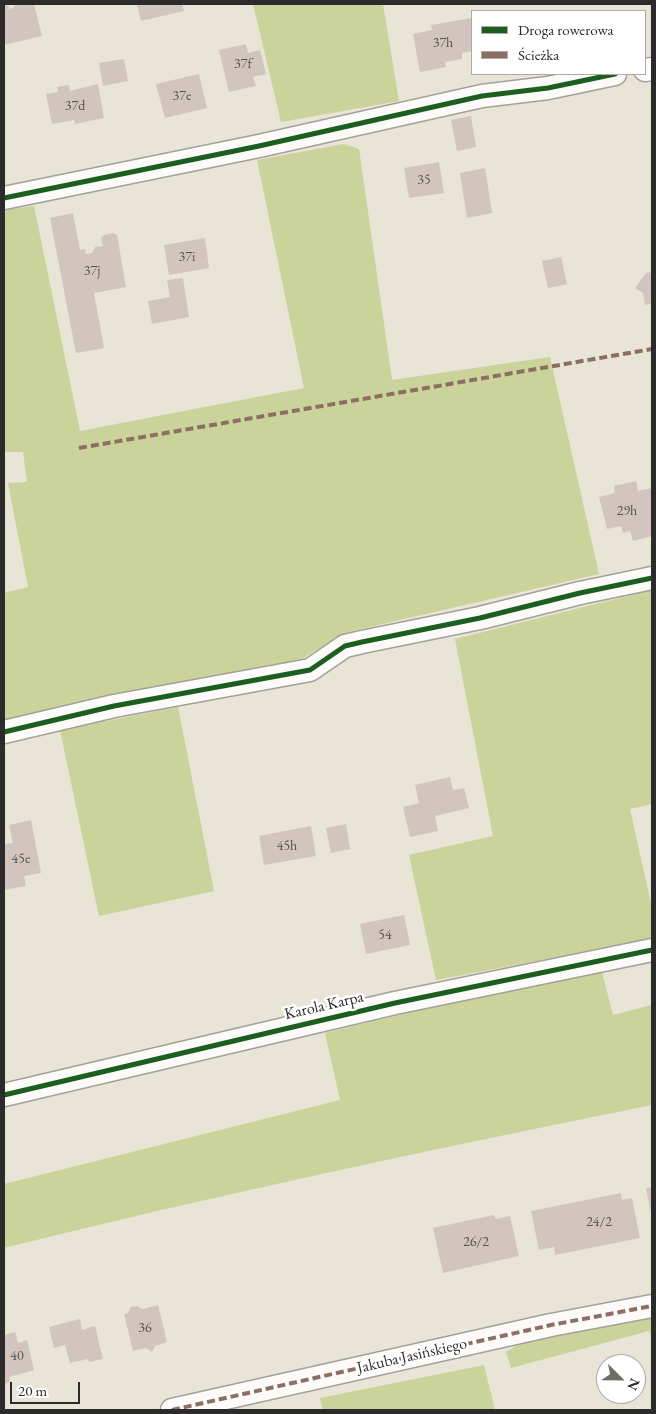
<!DOCTYPE html>
<meta charset="utf-8">
<style>
body{margin:0}
#map{position:relative;width:656px;height:1414px;overflow:hidden;background:#e8e4d6;font-family:"EB Garamond",serif}
canvas{display:block}
.frame{position:absolute;inset:0;border:5px solid #2b2b2b;pointer-events:none}
.legend{position:absolute;left:471px;top:10px;width:175px;height:65px;box-sizing:border-box;background:#fff;border:1px solid #aaa;margin:0;padding:6px 9px;list-style:none;font-size:15px;color:#2b2b2b}
.legend li{display:flex;align-items:center;gap:10px;height:25px}
.legend b{width:25px;border:1px solid #aaa}
.north{position:absolute;left:596px;top:1354px;width:50px;height:50px;box-sizing:border-box;background:#fff;border:1px solid #aaa;border-radius:50%;rotate:113deg;font-size:14px;font-weight:700;line-height:20px;text-align:center;color:#2b2b2b}
.north::after{content:'';display:block;margin:auto;width:18px;height:22px;background:#6d6c67;clip-path:polygon(50% 0,100% 100%,50% 72%,0 100%)}
.scale{position:absolute;left:10px;top:1382px;width:70px;height:22px;box-sizing:border-box;border:2px solid #2b2b2b;border-top:0;padding-left:6px;font-size:15px;line-height:18px;white-space:nowrap;color:#2b2b2b;-webkit-text-stroke:4px #fff;paint-order:stroke}
</style>
<div id="map">
<canvas width="656" height="1414"></canvas>
<div class="frame"></div>
<ul class="legend">
<li><b style="height:6px;background:#1b5e20"></b>Droga rowerowa</li>
<li><b style="height:6px;background:#8d6e63"></b>Ścieżka</li>
</ul>
<div class="north">N</div>
<div class="scale">20 m</div>
</div>
<script>
const g = document.querySelector('canvas').getContext('2d');
g.lineJoin = 'round';
function fillPath(path, color) { g.fillStyle = color; g.fill(path, 'evenodd'); }
function stroke(path, color, width, dash) { g.strokeStyle = color; g.lineWidth = width; g.lineCap = dash ? 'butt' : 'round'; g.setLineDash(dash || []); g.stroke(path); }
function label(font, color, halo, rows, align = 'center') {
  g.font = font + ' "EB Garamond",serif'; g.lineWidth = 5; g.setLineDash([]); g.textBaseline = 'middle'; g.strokeStyle = halo; g.fillStyle = color; for (const [text, x, y, turn = 0] of rows) {
    g.save(); g.translate(x, y); g.rotate((+turn || 0) * Math.PI / 180); g.textAlign = isNaN(turn) ? turn : align; if (halo) g.strokeText(text, 0, 0); g.fillText(text, 0, 0); g.restore();
  }
}
fillPath(new Path2D(`
 M 253,4 L 383,4 L 399,101 L 281,122 Z
 M 344,144 L 359,149 L 392,380 L 550,357 L 599,574 L 348,632 L 303,658 L 256,670 L 127,691 L 4,720 L 4,593 L 28,587 L 8,483 L 27,482 L 23,452 L 4,452 L 4,210 L 34,206 L 80,431 L 304,388 L 257,160 Z
 M 652,590 L 652,804 L 630,809 L 652,908 L 652,939 L 436,980 L 409,855 L 493,836 L 455,639 Z
 M 178,707 L 214,891 L 99,916 L 60,730 Z
 M 602,972 L 613,1015 L 652,1005 L 652,1105 C 435,1149 219,1194 4,1248 L 4,1184 L 340,1100 L 325,1033 L 444,1004 Z
 M 652,1314 L 652,1339 L 649,1331 L 511,1368 L 506,1352 L 526,1340 Z
 M 484,1365 L 495,1410 L 323,1410 L 320,1398 Z`), '#c9d39a');
fillPath(new Path2D(`
 M 14,4 L 34,4 L 42,36 L 4,45 L 4,6 L 8,5 L 9,9 L 15,7 Z
 M 137,4 L 182,4 L 184,11 L 141,21 Z
 M 472,18 L 472,51 L 462,53 L 462,59 L 445,62 L 446,67 L 420,72 L 413,34 L 432,30 L 431,25 Z
 M 246,44 L 248,53 L 260,50 L 266,74 L 253,77 L 256,86 L 229,92 L 219,50 Z
 M 124,59 L 128,81 L 103,86 L 99,63 Z
 M 199,74 L 207,108 L 165,118 L 156,84 Z
 M 98,84 L 104,118 L 75,124 L 74,120 L 52,124 L 46,94 L 58,92 L 57,87 L 69,85 L 70,91 Z
 M 471,116 L 476,147 L 457,151 L 451,120 Z
 M 439,162 L 444,193 L 409,198 L 404,168 Z
 M 485,168 L 492,213 L 467,218 L 460,173 Z
 M 73,213 L 80,250 L 85,249 L 86,254 L 92,253 L 95,247 L 103,246 L 101,238 L 104,235 L 113,233 L 117,235 L 126,287 L 94,293 L 104,348 L 76,353 L 50,218 Z
 M 205,238 L 209,268 L 169,275 L 164,245 Z
 M 561,257 L 567,284 L 548,288 L 542,261 Z
 M 652,272 L 652,303 L 645,305 L 643,293 L 635,288 L 646,273 Z
 M 183,278 L 189,317 L 152,324 L 148,301 L 170,297 L 167,280 Z
 M 636,481 L 638,491 L 652,488 L 652,536 L 633,541 L 630,531 L 623,533 L 621,526 L 607,529 L 599,497 L 615,493 L 614,486 Z
 M 450,777 L 453,790 L 464,788 L 469,808 L 435,816 L 438,831 L 410,837 L 403,807 L 419,803 L 415,785 Z
 M 31,820 L 41,873 L 24,876 L 26,886 L 4,890 L 4,844 L 13,843 L 9,825 Z
 M 346,824 L 350,849 L 331,853 L 326,828 Z
 M 311,826 L 316,856 L 264,865 L 259,836 Z
 M 404,915 L 410,945 L 366,954 L 360,924 Z
 M 652,1187 L 652,1213 L 651,1213 L 646,1188 Z
 M 621,1193 L 622,1200 L 632,1198 L 640,1238 L 555,1255 L 554,1247 L 539,1250 L 531,1211 Z
 M 494,1215 L 496,1219 L 510,1216 L 519,1256 L 443,1273 L 433,1228 Z
 M 158,1305 L 167,1342 L 155,1346 L 152,1352 L 146,1348 L 133,1351 L 124,1314 L 128,1313 L 131,1307 L 137,1306 L 142,1309 Z
 M 80,1319 L 82,1330 L 95,1326 L 103,1359 L 89,1362 L 88,1359 L 70,1363 L 65,1345 L 54,1348 L 49,1327 Z
 M 15,1332 L 18,1343 L 27,1340 L 34,1370 L 9,1377 L 10,1382 L 4,1384 L 4,1335 Z`), '#d2c5bd');
const minor = new Path2D(`
 M 645,70 L 652,69
 M 4,198 L 259,146 L 482,96 L 548,88 L 615,74
 M 4,732 L 114,706 L 310,670 L 345,646 L 362,642 L 480,618 L 580,593 L 652,578
 M 4,1095 L 395,1003 L 652,950
 M 172,1410 L 551,1325 L 652,1306`);
stroke(minor, '#a4a19a', 25);
stroke(minor, '#fcfbf9', 22);
stroke(new Path2D(`
 M 79,448 L 652,349
 M 172,1410 L 551,1325 L 652,1306`), '#8d6e63', 4, [8, 4]);
stroke(new Path2D(`
 M 4,198 L 259,146 L 482,96 L 548,88 L 615,74
 M 4,732 L 114,706 L 310,670 L 345,646 L 362,642 L 480,618 L 580,593 L 652,578
 M 4,1095 L 395,1003 L 652,950`), '#1b5e20', 5);
label('14px', '#555250', null, [
 ["37h",443,43],
 ["37f",243,64],
 ["37e",182,96],
 ["37d",75,106],
 ["35",424,180],
 ["37i",187,257],
 ["37j",92,271],
 ["29h",627,511],
 ["45h",287,846],
 ["45e",21,859],
 ["54",385,935],
 ["24/2",599,1222],
 ["26/2",476,1242],
 ["36",145,1328],
 ["40",17,1356]
]);
label('16px', '#2b2b2b', '#fff', [
 ["Karola Karpa",324,1006,-13],
 ["Jakuba Jasińskiego",412,1356,-13]
]);
</script>
